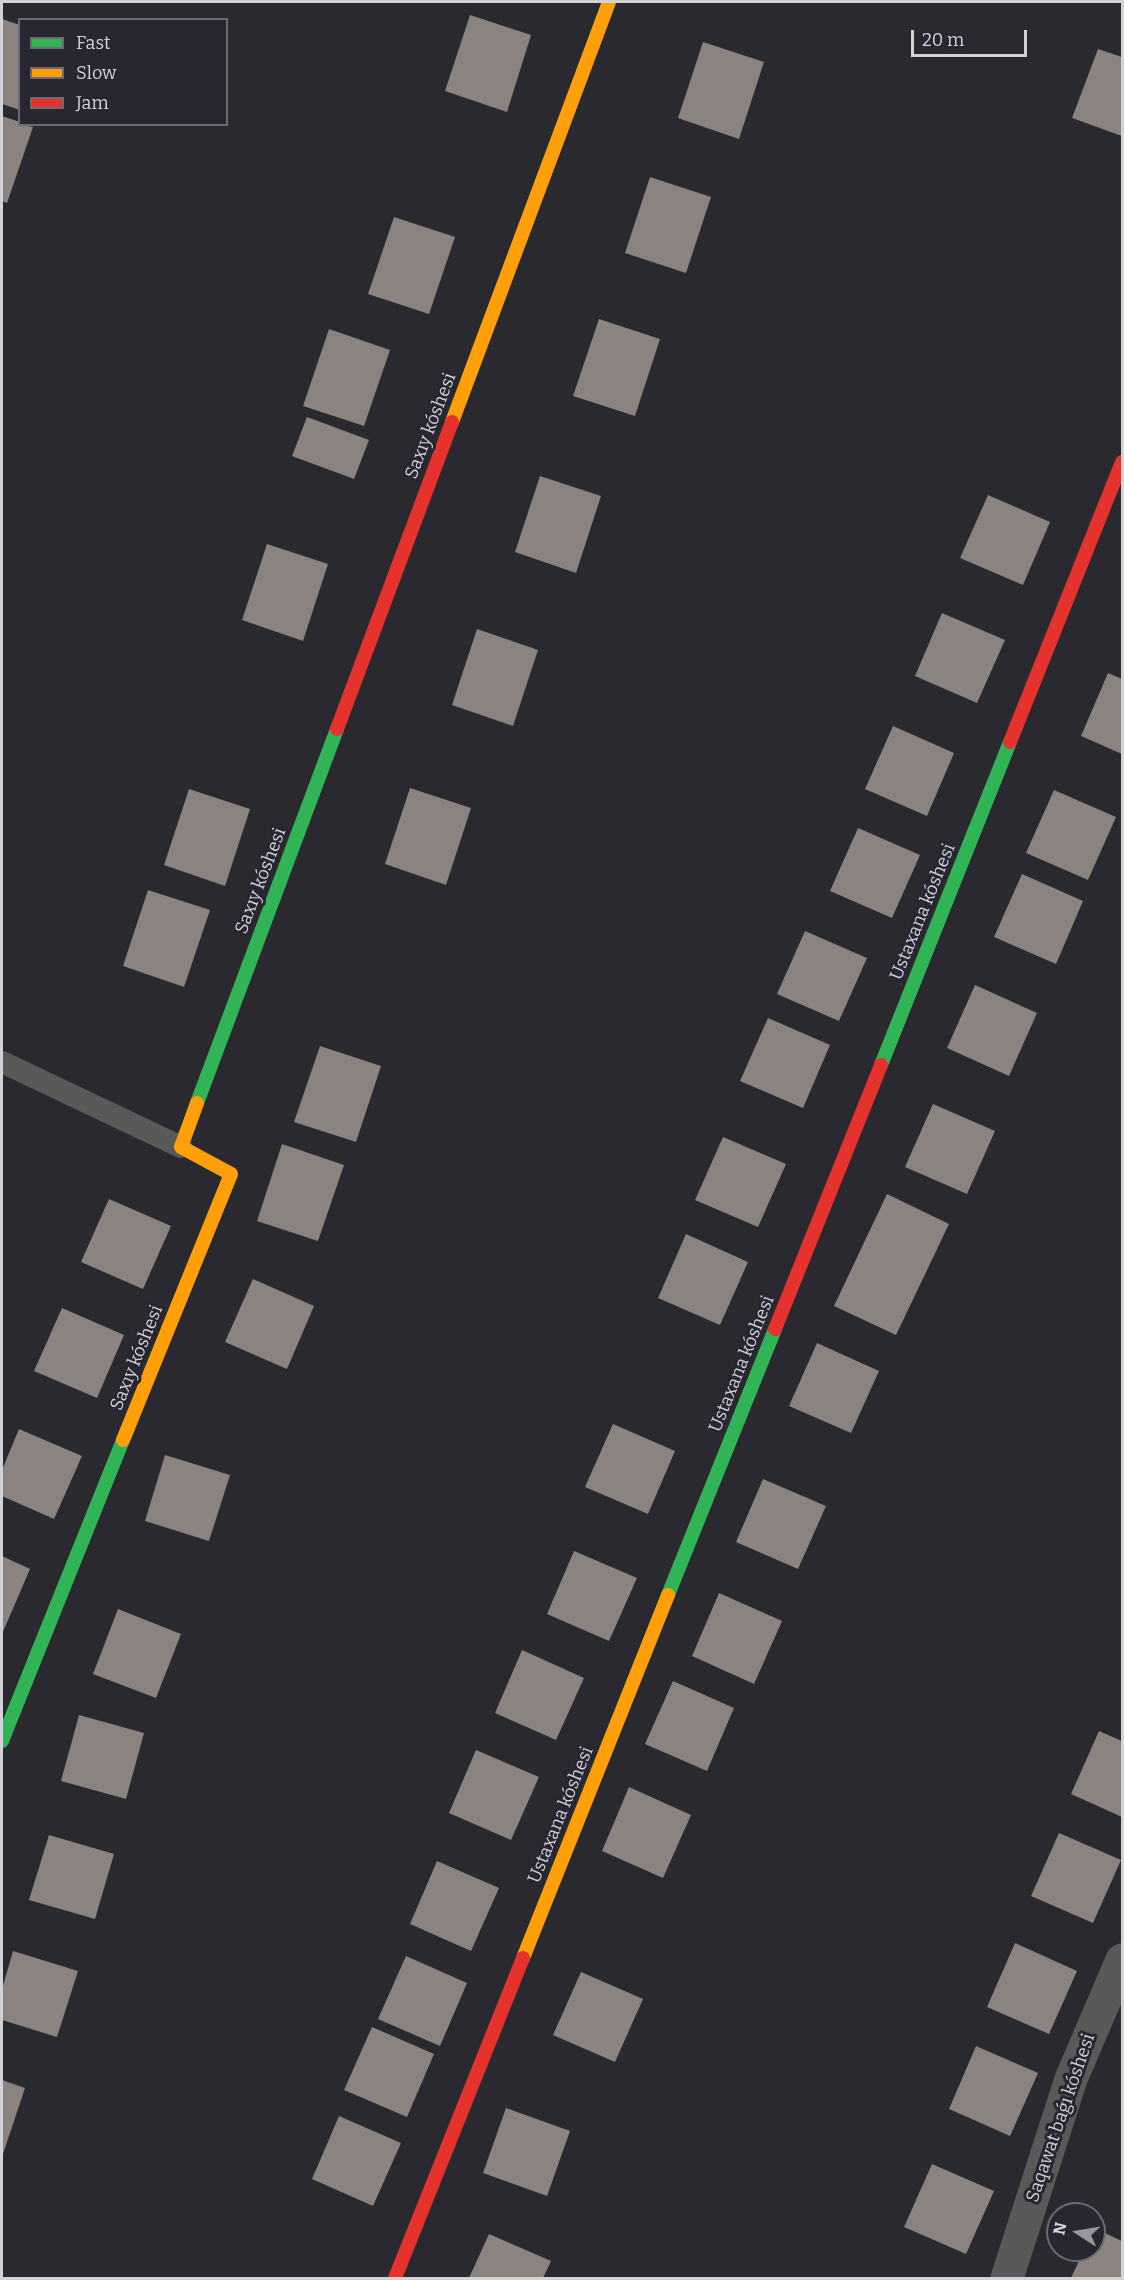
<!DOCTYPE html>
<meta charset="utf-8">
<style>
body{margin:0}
#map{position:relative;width:1124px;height:2280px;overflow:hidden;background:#2a292f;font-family:Bitter,serif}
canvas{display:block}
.frame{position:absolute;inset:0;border:3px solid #d3d2d9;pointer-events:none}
.legend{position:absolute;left:18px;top:18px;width:210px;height:108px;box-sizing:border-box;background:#282731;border:2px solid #6c6b74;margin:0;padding:8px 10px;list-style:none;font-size:18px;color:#d3d2d9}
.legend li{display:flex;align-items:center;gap:12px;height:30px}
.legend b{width:30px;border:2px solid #6c6b74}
.north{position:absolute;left:1046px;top:2202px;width:60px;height:60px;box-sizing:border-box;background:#282731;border:2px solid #6c6b74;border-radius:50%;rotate:282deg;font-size:16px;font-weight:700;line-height:24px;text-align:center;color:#d3d2d9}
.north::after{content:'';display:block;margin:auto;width:21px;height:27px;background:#98979e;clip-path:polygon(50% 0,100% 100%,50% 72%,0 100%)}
.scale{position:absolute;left:911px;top:30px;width:116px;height:27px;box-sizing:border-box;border:3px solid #d3d2d9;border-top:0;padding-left:8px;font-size:18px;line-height:21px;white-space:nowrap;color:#d3d2d9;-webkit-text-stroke:4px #282731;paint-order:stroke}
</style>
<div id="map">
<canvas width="1124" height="2280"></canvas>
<div class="frame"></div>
<ul class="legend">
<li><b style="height:8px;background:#30b455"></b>Fast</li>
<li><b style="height:8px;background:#ff9f0a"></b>Slow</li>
<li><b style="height:8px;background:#e5322d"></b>Jam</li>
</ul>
<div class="north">N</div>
<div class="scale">20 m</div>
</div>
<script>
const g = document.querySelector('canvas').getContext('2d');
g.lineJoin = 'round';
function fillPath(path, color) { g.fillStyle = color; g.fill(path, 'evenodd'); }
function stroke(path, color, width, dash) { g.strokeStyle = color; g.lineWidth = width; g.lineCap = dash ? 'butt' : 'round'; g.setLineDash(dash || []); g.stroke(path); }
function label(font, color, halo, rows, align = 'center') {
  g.font = font + ' Bitter,serif'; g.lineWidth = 6; g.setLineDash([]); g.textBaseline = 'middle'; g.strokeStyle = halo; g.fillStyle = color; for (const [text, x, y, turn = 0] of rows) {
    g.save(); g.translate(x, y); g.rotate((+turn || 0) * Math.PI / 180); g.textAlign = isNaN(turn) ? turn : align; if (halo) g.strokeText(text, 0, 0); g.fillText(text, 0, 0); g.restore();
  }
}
fillPath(new Path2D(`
 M 470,15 L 531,35 L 507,112 L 445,91 Z
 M 2,19 L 20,25 L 20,110 L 2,104 Z
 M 703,42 L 764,62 L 739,139 L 678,118 Z
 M 1098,49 L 1122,57 L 1122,136 L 1072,118 Z
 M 2,116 L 20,122 L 20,124 L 33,127 L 7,203 L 2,201 Z
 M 650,177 L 711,197 L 686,273 L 625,253 Z
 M 394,217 L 455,237 L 429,314 L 368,294 Z
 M 599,319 L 660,339 L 635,416 L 573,396 Z
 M 329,329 L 390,350 L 364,426 L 303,406 Z
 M 307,417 L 369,440 L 354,479 L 292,456 Z
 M 540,476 L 601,496 L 576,573 L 515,552 Z
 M 988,495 L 1050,522 L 1023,585 L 960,558 Z
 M 267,544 L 328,564 L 303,641 L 242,620 Z
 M 942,613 L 1005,640 L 977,703 L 915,676 Z
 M 477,629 L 538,650 L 513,726 L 452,705 Z
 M 1108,673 L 1122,679 L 1122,754 L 1081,736 Z
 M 893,726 L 954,753 L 927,816 L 865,789 Z
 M 410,788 L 471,808 L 446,885 L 385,864 Z
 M 189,789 L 250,809 L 225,886 L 164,865 Z
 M 1054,790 L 1116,817 L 1088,880 L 1026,853 Z
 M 858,828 L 920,855 L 892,918 L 830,891 Z
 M 1022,874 L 1083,901 L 1056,964 L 994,937 Z
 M 148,890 L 210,910 L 184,987 L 123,966 Z
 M 805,931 L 867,958 L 839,1021 L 777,994 Z
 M 975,985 L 1037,1013 L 1009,1076 L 947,1048 Z
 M 768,1018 L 830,1045 L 803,1108 L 740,1081 Z
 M 320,1046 L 381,1066 L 356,1142 L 294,1122 Z
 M 933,1104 L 995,1131 L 967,1194 L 905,1167 Z
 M 723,1137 L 786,1164 L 758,1227 L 695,1200 Z
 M 282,1144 L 344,1165 L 318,1241 L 257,1221 Z
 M 887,1194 L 949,1224 L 896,1335 L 834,1306 Z
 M 109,1199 L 171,1226 L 143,1289 L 81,1262 Z
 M 686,1234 L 748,1262 L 720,1325 L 658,1298 Z
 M 253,1279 L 314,1306 L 287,1369 L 225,1342 Z
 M 62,1308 L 124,1335 L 97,1398 L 34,1371 Z
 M 817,1343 L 879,1371 L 851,1433 L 789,1406 Z
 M 613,1424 L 675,1451 L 648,1514 L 585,1487 Z
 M 19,1429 L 82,1456 L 54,1519 L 2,1496 L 2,1470 Z
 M 165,1455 L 230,1475 L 209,1541 L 145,1521 Z
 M 763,1479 L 826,1506 L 798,1569 L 736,1542 Z
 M 574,1551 L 637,1578 L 609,1641 L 547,1614 Z
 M 2,1556 L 30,1569 L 2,1634 Z
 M 719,1593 L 782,1621 L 754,1684 L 692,1656 Z
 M 118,1609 L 181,1634 L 156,1698 L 93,1674 Z
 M 522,1650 L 584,1678 L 556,1740 L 495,1713 Z
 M 673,1681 L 734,1708 L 707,1771 L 645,1744 Z
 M 79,1715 L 144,1733 L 126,1799 L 61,1781 Z
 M 1099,1731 L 1122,1741 L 1122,1817 L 1071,1794 Z
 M 476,1750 L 539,1777 L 511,1840 L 449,1813 Z
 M 629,1787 L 691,1815 L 663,1878 L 602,1851 Z
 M 1059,1833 L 1121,1860 L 1093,1923 L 1031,1896 Z
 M 49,1835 L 114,1854 L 95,1919 L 29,1900 Z
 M 437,1861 L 499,1888 L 471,1951 L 410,1924 Z
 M 1015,1943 L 1077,1971 L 1049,2034 L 987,2007 Z
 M 13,1951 L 78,1971 L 57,2037 L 2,2020 L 2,1989 Z
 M 406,1956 L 467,1983 L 440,2046 L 378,2019 Z
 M 581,1972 L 643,1999 L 615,2062 L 553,2035 Z
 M 372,2027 L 434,2054 L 407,2117 L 344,2090 Z
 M 976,2046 L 1038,2073 L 1010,2136 L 949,2109 Z
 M 2,2080 L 25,2088 L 2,2157 Z
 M 506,2108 L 570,2131 L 547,2196 L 483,2173 Z
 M 339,2116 L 401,2143 L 373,2206 L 312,2179 Z
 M 932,2164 L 994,2191 L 966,2254 L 904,2227 Z
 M 1094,2228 L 1122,2241 L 1122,2278 L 1071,2278 L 1084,2250 L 1094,2250 Z
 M 489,2234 L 551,2261 L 543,2278 L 469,2278 Z`), '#8a837f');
stroke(new Path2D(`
 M 2,1062 L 181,1147`), '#5a5959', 22);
stroke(new Path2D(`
 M 1007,2278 L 1071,2079 L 1122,1960`), '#5a5959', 33);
stroke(new Path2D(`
 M 881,1065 L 1010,742
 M 197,1103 L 337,729
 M 668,1595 L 775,1329
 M 2,1741 L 123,1440`), '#30b455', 14);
stroke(new Path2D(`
 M 452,422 L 609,2
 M 123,1440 L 231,1174 L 181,1147 L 197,1103
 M 523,1958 L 668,1595`), '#ff9f0a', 14);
stroke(new Path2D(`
 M 337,729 L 452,422
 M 1010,742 L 1122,462
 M 775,1329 L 881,1065
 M 395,2278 L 523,1958`), '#e5322d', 14);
label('18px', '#d3d2d9', '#282731', [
 ["Saxıy kóshesi",431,426,-69],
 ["Saxıy kóshesi",261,881,-69],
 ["Ustaxana kóshesi",923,912,-68],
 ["Saxıy kóshesi",137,1358,-68],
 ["Ustaxana kóshesi",742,1364,-68],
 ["Ustaxana kóshesi",561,1815,-68],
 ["Saqawat baǵı kóshesi",1061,2118,-71]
]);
</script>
